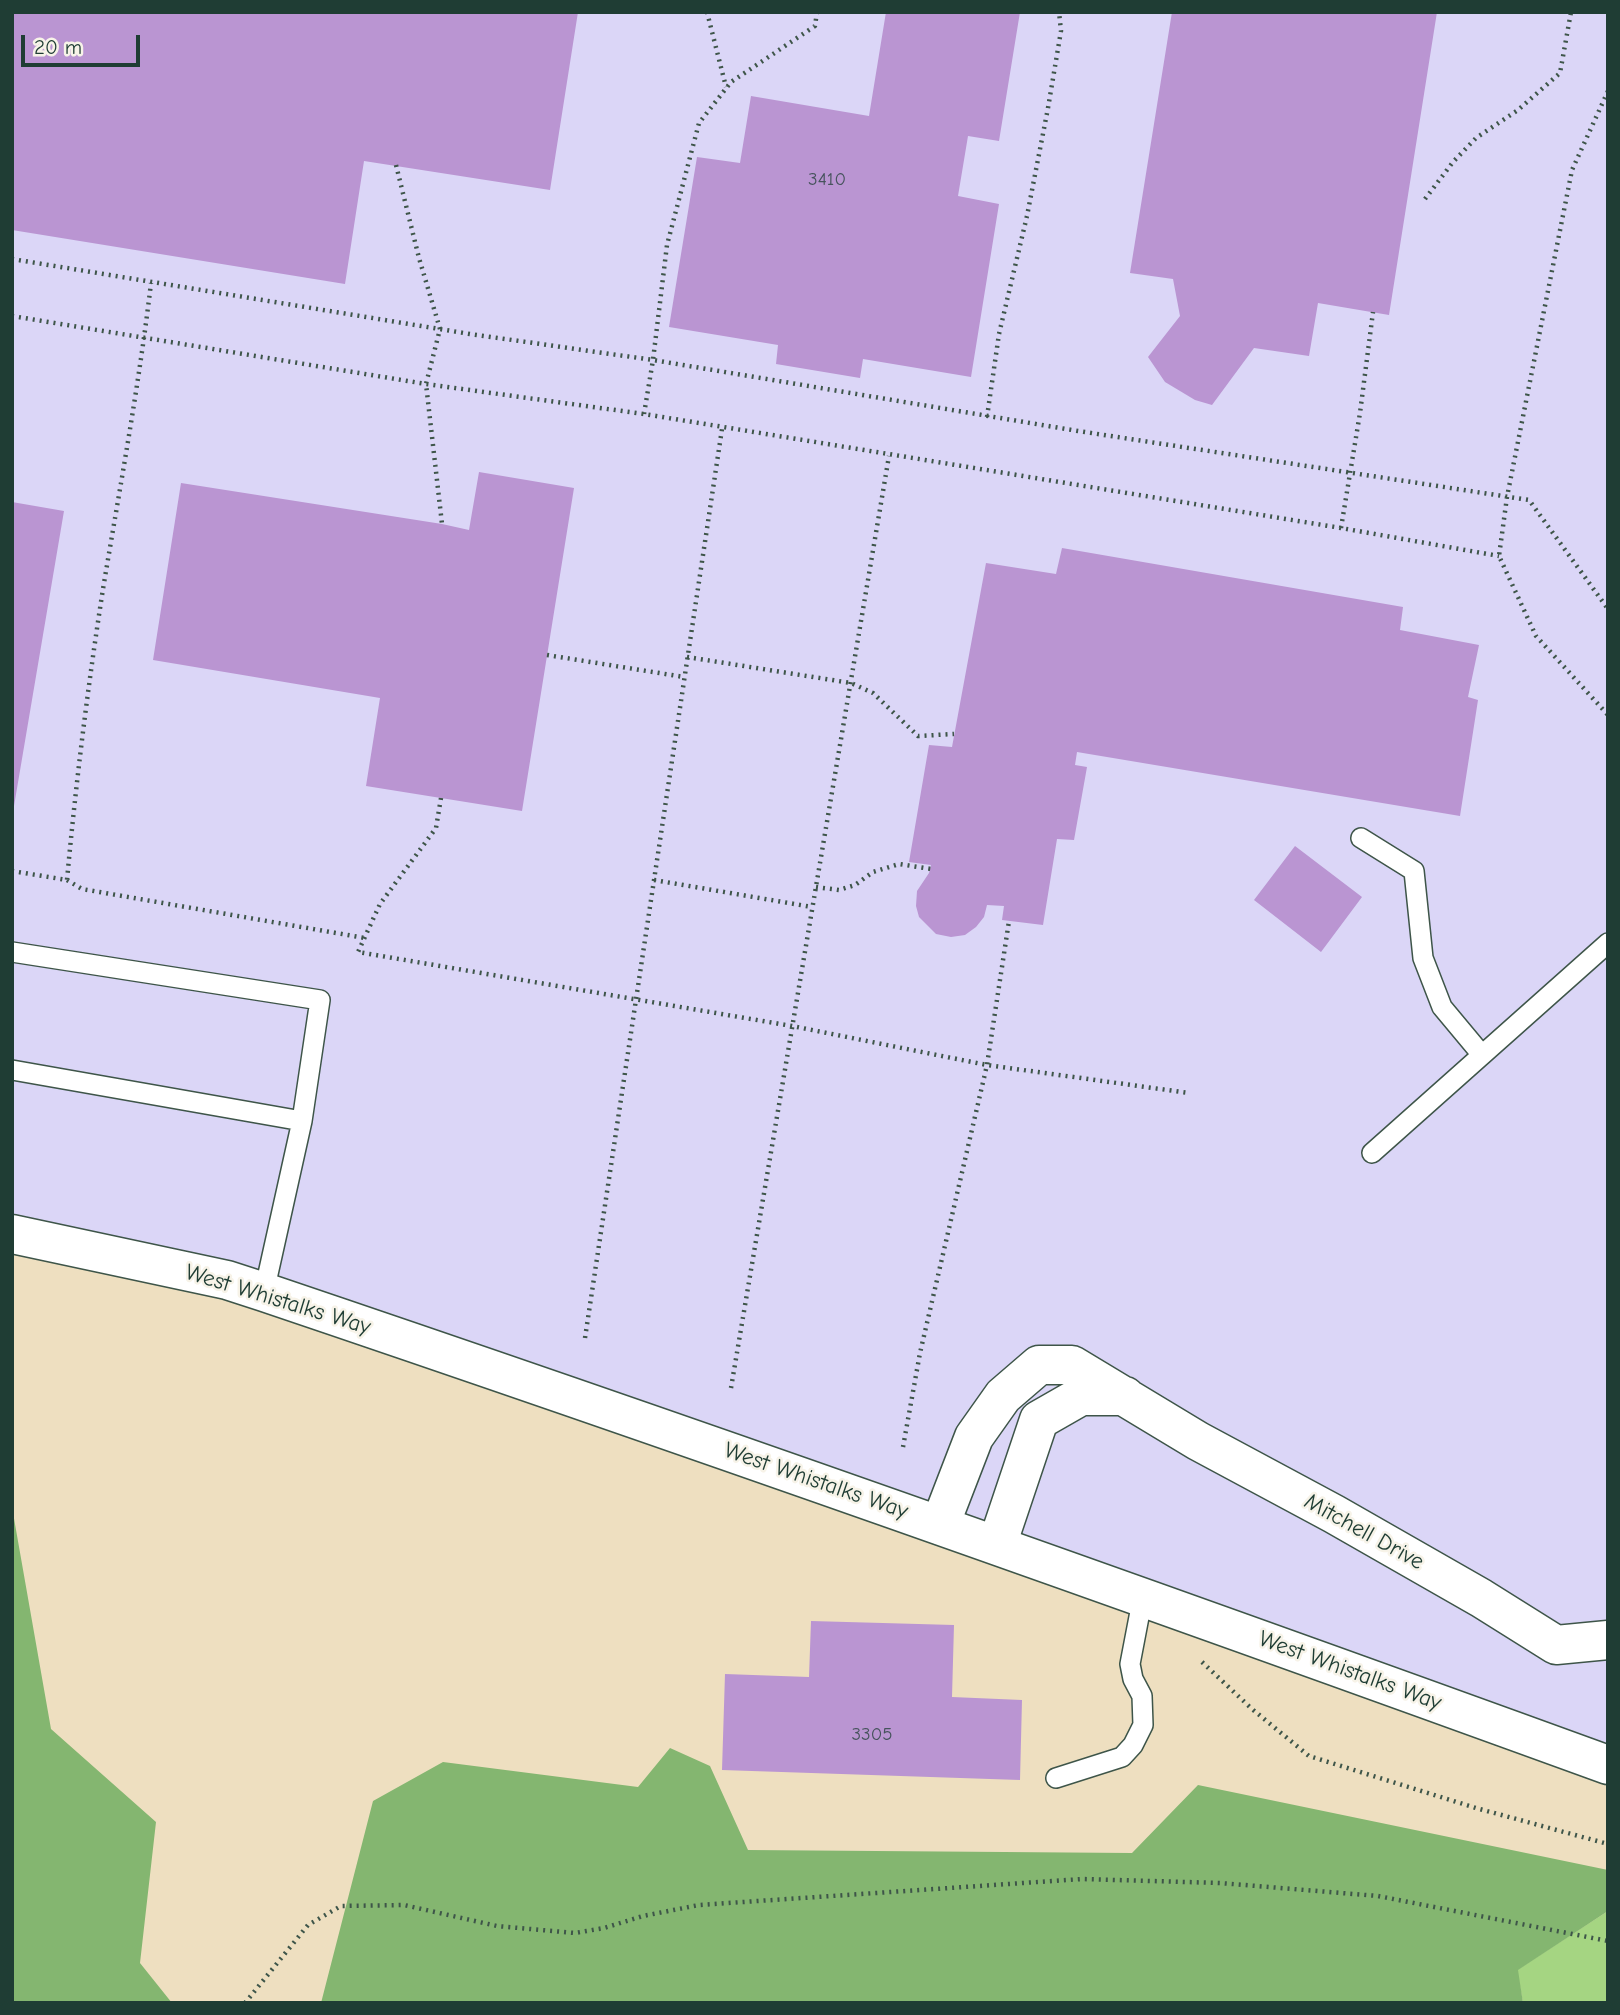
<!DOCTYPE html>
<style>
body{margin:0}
#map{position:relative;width:1620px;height:2015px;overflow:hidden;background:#eedfc0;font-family:"Comic Neue",sans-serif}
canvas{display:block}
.frame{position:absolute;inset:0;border:14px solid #1f3d34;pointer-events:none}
.scale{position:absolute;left:21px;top:35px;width:119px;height:32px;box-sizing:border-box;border:4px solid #1f3d34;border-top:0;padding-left:9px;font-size:21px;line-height:24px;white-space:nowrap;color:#1f3d34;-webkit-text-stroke:5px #f7f3e8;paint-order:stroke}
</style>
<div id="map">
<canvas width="1620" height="2015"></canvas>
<div class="frame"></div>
<div class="scale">20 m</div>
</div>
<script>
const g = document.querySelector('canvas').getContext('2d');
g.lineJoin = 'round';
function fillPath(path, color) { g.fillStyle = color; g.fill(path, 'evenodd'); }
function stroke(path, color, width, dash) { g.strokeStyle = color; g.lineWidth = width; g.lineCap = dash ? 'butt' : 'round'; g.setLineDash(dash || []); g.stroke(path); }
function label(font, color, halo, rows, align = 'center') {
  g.font = font + ' "Comic Neue",sans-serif'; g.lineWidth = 5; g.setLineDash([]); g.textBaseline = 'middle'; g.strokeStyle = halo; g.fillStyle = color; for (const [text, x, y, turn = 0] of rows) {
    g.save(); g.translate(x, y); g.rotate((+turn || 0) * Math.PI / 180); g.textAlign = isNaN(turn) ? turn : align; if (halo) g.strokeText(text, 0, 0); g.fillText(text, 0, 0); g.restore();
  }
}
fillPath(new Path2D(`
 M 12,12 L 1608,12 L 1608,1765 L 729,1451 L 12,1234 Z`), '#dbd6f7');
fillPath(new Path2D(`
 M 1608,1911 L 1608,2003 L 1523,2003 L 1517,1970 Z`), '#a5d582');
fillPath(new Path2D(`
 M 12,1507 L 51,1729 L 156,1822 L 140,1963 L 172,2003 L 12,2003 Z
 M 670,1748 L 710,1766 L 748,1850 L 1132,1853 L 1198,1785 L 1608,1870 L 1608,1911 L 1518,1970 L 1523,2003 L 321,2003 L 373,1801 L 443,1762 L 638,1787 Z`), '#84b670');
fillPath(new Path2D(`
 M 12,12 L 578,12 L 550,190 L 364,161 L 345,284 L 12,230 Z
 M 886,12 L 1020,12 L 999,141 L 968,136 L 958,196 L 999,204 L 971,377 L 863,359 L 860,378 L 776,364 L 778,345 L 669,327 L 697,157 L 740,163 L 751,96 L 869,116 Z
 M 1172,12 L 1437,12 L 1389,315 L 1318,303 L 1309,356 L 1254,348 L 1212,405 L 1195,400 L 1165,382 L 1148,357 L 1180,316 L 1173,279 L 1130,273 Z
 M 479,472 L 574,488 L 522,811 L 366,786 L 380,698 L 153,660 L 181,483 L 442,524 L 469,530 Z
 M 12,502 L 64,511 L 14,806 L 12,806 Z
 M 1062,548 L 1403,607 L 1400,630 L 1479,645 L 1468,697 L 1478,700 L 1460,816 L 1077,752 L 1075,765 L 1087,767 L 1074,840 L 1057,839 L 1043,925 L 1002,920 L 1004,906 L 987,905 L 984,917 L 976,927 L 965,935 L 951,937 L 936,934 L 919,917 L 916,906 L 917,891 L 929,873 L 931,865 L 909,862 L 929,745 L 952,747 L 986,563 L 1056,574 Z
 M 1295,846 L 1362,897 L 1321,952 L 1254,900 Z
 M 811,1621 L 954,1625 L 952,1697 L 1022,1700 L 1020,1780 L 722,1770 L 725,1674 L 809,1677 Z`), '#ba95d2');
const service = new Path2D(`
 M 1361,838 L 1414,871 L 1423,958 L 1442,1007 L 1482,1055
 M 12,952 L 320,1000 L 302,1121 L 264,1292
 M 12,1070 L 302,1121
 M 1372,1153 L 1608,943
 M 1056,1778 L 1122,1757 L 1133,1745 L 1143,1725 L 1142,1696 L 1133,1679 L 1130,1664 L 1143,1596`);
const minor = new Path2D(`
 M 940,1525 L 974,1437 L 1003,1396 L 1039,1365 L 1072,1365 L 1198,1441 L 1334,1514 L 1481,1598 L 1556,1645 L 1608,1640
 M 997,1545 L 1039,1420 L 1081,1396 L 1125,1396`);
const primary = new Path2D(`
 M 12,1234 L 227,1280 L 264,1292 C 714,1444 1162,1603 1608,1765`);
stroke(service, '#3e5549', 22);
stroke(minor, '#3e5549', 41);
stroke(primary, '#3e5549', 41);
stroke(new Path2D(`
 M 707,12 L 726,87
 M 1608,91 L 1572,170 L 1507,497 L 1499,556 L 1536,636 L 1608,715
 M 396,165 L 419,258 L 440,329 L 426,384 L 442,524
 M 1425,199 L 1453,162 L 1476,138 L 1518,110 L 1560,73 L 1571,12
 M 12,259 L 470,334 L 653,360 L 1078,431 L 1529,500 L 1608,609
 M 12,316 L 426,384 L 644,414 L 1341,528 L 1499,556
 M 644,414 L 653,360 L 667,245 L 699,123 L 731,82 L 815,26 L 817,12
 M 987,417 L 999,334 L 1027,216 L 1048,108 L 1061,31 L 1059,12
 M 1341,528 L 1360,413 L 1373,312
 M 547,655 L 684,677
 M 687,657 L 851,683 L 873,693 L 918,736 L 954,734
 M 441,798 L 436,828 L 380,904 L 358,952 L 792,1026 L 987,1065 L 1189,1093
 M 12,871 L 67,880 C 76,782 88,685 103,589 C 120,487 139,385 151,283
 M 67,880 L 82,889 L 365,938
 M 654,880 L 812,907
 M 816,887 L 839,890 L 855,885 L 873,872 L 899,864 L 931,869
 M 585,1338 L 722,429
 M 731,1388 L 889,456
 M 903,1447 L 920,1353 L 987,1065 L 1009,921
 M 1202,1662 L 1252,1709 L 1309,1756 L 1476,1808 L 1608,1844
 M 245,2003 L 308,1925 L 341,1906 L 404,1905 L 497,1926 L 575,1933 L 604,1928 L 643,1916 L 699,1905 L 1082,1879 L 1220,1883 L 1378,1896 L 1608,1941`), '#3e5549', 4.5, [2, 5]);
stroke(service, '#fff', 19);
stroke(minor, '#fff', 38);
stroke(primary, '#fff', 38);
label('19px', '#46535c', null, [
 ["3410",827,180],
 ["3305",872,1735]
]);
label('23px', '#1f3d34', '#f7f3e8', [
 ["West Whistalks Way",278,1300,17],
 ["West Whistalks Way",816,1481,19],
 ["Mitchell Drive",1364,1532,29],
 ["West Whistalks Way",1350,1671,20]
]);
</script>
